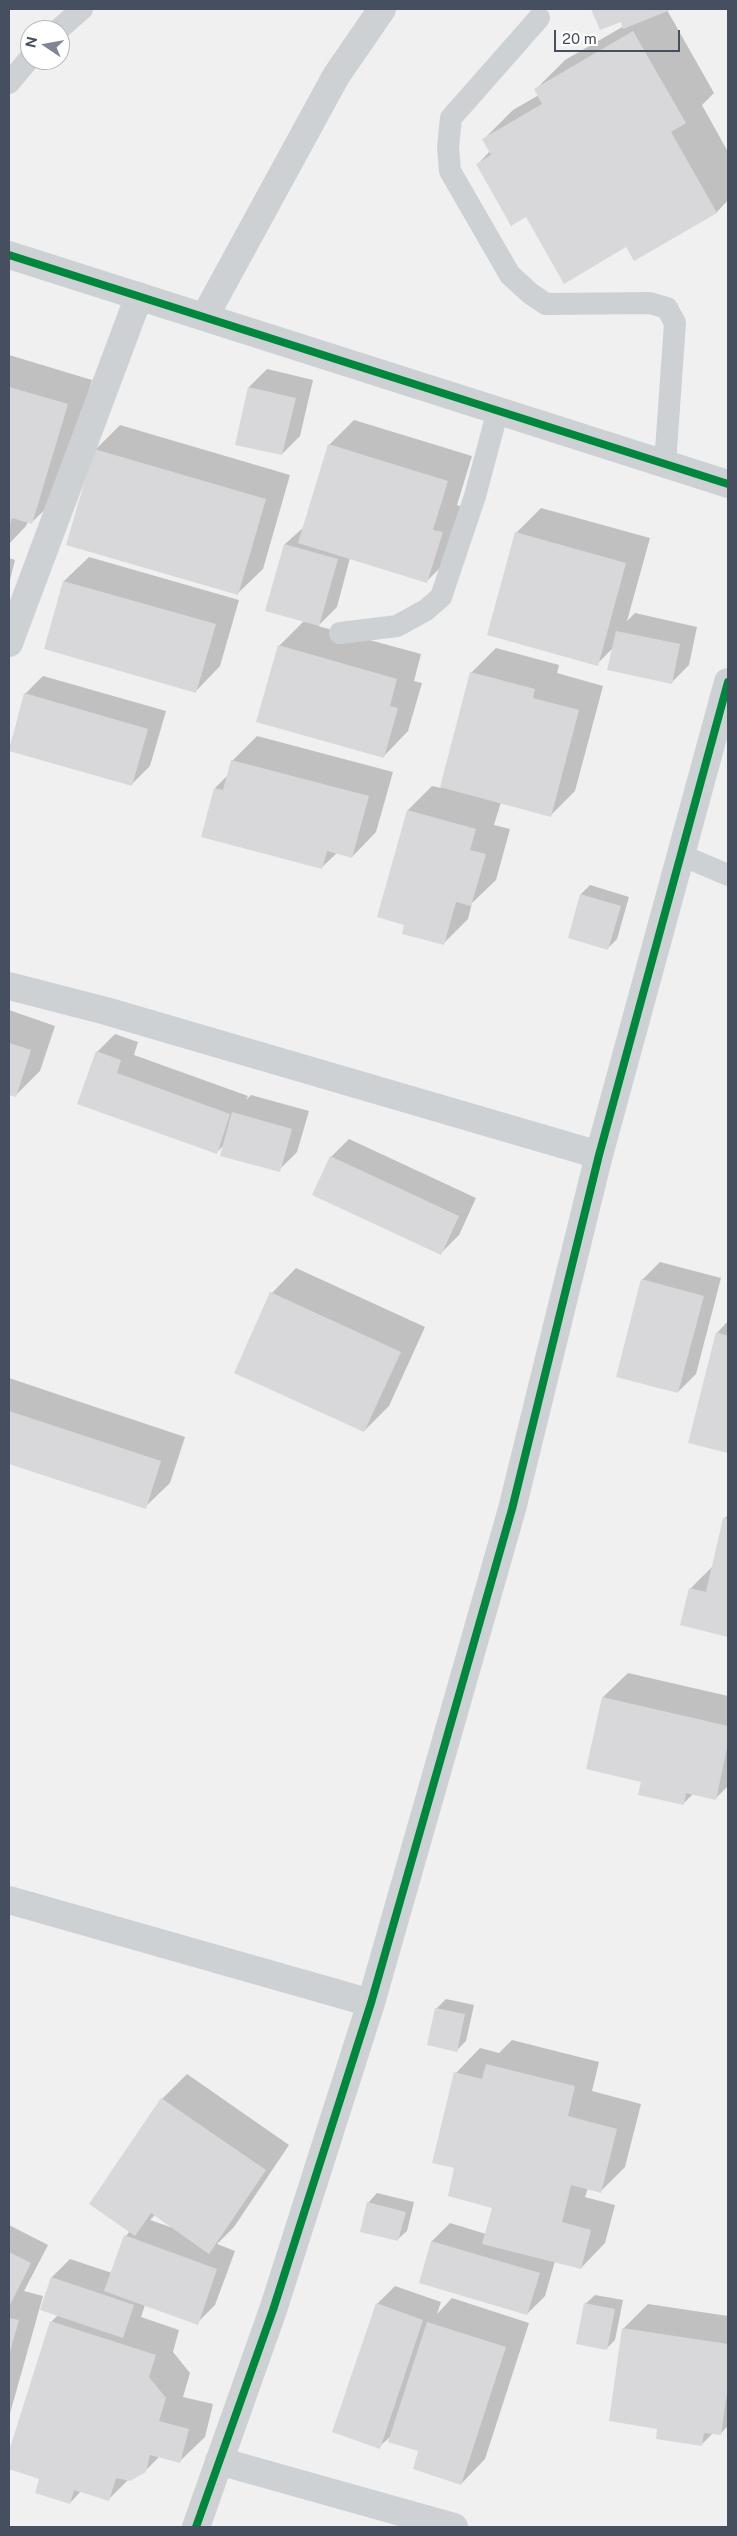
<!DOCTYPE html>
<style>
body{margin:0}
#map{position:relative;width:737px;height:2536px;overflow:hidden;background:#f1f0f0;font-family:"Public Sans",sans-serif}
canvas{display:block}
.frame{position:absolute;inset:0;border:10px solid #454f5f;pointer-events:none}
.north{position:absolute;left:20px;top:20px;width:50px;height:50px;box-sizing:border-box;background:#fff;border:1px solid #b5b9bf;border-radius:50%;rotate:282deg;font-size:14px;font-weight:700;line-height:20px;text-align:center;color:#454f5f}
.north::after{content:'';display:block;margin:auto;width:18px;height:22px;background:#818792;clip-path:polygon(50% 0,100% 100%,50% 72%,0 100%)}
.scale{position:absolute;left:554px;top:30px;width:126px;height:22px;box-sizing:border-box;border:2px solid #454f5f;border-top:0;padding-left:6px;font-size:15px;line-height:18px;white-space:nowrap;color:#454f5f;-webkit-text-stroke:4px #fff;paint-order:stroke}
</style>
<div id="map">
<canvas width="737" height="2536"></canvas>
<div class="frame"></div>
<div class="north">N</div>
<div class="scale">20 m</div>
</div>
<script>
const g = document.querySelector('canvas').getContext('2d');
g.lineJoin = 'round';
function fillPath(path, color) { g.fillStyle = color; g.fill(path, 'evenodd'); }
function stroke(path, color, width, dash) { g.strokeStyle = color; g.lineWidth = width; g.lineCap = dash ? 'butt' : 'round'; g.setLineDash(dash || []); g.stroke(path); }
fillPath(new Path2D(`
 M 593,9 L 669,9 L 667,10 L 714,93 L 702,105 L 728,152 L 728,200 L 717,212 L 635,259 L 627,246 L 527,215 L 478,164 L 490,151 L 483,140 L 513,110 L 539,95 L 536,89 L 565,60 L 624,26 L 621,20 L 600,28 Z
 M 9,355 L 92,380 L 57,498 L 32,522 L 28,521 L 26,526 L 9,544 Z
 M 267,369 L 313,380 L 300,436 L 282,454 L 236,444 L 249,387 Z
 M 354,420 L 472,456 L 457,505 L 466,508 L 451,557 L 426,582 L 350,558 L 337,607 L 318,626 L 421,654 L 414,681 L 422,683 L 408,731 L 384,756 L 279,646 L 304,621 L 285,544 L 304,527 L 330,444 Z
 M 120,425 L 290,475 L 263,569 L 238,593 L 95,450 Z
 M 541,508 L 650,538 L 627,621 L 635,613 L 697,627 L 689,665 L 671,683 L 613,648 L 597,664 L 516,533 Z
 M 89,557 L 239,600 L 220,666 L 196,691 L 45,648 L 64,581 Z
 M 9,558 L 15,560 L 9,584 Z
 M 496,648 L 559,665 L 557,673 L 603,686 L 575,791 L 551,815 L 501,802 L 494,825 L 510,829 L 496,880 L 472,903 L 468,919 L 443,944 L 406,924 L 378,916 L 408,810 L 432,786 L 441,788 L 471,673 Z
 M 43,676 L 166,711 L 150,766 L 132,784 L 9,750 L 25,694 Z
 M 257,736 L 393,772 L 376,832 L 352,857 L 337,853 L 321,868 L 215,788 L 228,775 L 232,761 Z
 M 590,885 L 629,897 L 617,939 L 608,948 L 569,937 L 581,894 Z
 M 9,1010 L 55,1026 L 40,1071 L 15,1096 L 9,1093 Z
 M 115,1034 L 138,1042 L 134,1055 L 248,1096 L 246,1100 L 251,1095 L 309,1111 L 297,1152 L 279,1170 L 224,1145 L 216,1153 L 79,1104 L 97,1052 Z
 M 349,1139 L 476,1198 L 459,1235 L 441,1253 L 331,1157 Z
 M 660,1262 L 721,1278 L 696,1374 L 678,1392 L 642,1280 Z
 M 296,1268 L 425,1327 L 389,1406 L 364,1431 L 272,1293 Z
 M 728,1321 L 728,1452 L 690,1442 L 717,1333 Z
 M 9,1378 L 185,1437 L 170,1483 L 145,1507 L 9,1462 Z
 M 728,1515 L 728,1635 L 682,1624 L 690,1589 L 714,1565 L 724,1519 Z
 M 628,1673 L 728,1696 L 728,1786 L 715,1799 L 693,1794 L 683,1804 L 642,1781 L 603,1697 Z
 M 446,1999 L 474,2005 L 466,2041 L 457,2050 L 429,2044 L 437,2008 Z
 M 512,2040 L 599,2062 L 592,2091 L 641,2104 L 625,2167 L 600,2192 L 588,2188 L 585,2197 L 615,2205 L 605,2243 L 581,2268 L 555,2261 L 545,2296 L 527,2314 L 421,2282 L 432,2241 L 450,2223 L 486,2234 L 493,2207 L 456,2167 L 456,2073 L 480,2048 L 499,2053 Z
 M 187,2074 L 289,2145 L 234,2227 L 217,2244 L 235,2251 L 215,2305 L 197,2323 L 145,2305 L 141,2317 L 179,2330 L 173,2352 L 190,2373 L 183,2397 L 213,2404 L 205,2437 L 180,2461 L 160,2456 L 145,2471 L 128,2480 L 108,2500 L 81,2491 L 70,2503 L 41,2478 L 9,2468 L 9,2455 L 52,2321 L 58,2315 L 41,2309 L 52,2277 L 70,2259 L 112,2273 L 126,2236 L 130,2231 L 162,2099 ZM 155,2215 L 173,2228 L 150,2220 Z
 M 377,2193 L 414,2202 L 407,2231 L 397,2240 L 368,2203 Z
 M 9,2225 L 48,2245 L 24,2291 L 43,2296 L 9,2417 Z
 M 395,2286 L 441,2302 L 437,2314 L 452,2298 L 529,2323 L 485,2459 L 461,2484 L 420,2450 L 392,2435 L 379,2447 L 377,2304 Z
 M 595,2295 L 623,2300 L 615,2340 L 606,2349 L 585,2304 Z
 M 648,2304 L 728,2316 L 728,2426 L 720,2434 L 713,2433 L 702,2444 L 658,2428 L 623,2329 Z`), '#0003');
fillPath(new Path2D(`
 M 591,9 L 669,9 L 670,10 L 623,29 L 621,22 L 600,30 Z
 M 633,31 L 686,123 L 671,132 L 717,213 L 634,261 L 626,247 L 564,284 L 526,217 L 511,226 L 476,164 L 491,155 L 482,139 L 542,104 L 534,89 Z
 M 9,387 L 68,404 L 32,524 L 12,518 L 9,528 Z
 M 248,387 L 296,398 L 282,455 L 235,445 Z
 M 328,444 L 448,481 L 433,530 L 443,532 L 427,583 L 298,543 Z
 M 94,449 L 266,499 L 238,595 L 66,545 Z
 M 515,532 L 626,563 L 598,666 L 487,635 Z
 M 284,544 L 338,559 L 319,626 L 265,611 Z
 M 63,581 L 216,624 L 196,693 L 44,649 Z
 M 616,631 L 680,644 L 672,684 L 607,670 Z
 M 278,645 L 397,679 L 390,706 L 398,708 L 384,758 L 256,722 Z
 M 470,672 L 535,689 L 533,698 L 579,710 L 551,817 L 440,787 Z
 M 24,693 L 148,729 L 132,786 L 9,751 Z
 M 231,760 L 369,796 L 352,858 L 327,851 L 322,869 L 201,837 L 214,788 L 223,790 Z
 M 407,810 L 476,829 L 470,850 L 486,854 L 471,906 L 456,902 L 444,945 L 402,934 L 404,925 L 377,917 Z
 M 580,894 L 621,906 L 608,950 L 568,938 Z
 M 9,1043 L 31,1050 L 16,1097 L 9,1095 Z
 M 96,1051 L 121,1060 L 117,1073 L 230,1114 L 217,1154 L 77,1104 Z
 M 232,1112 L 292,1129 L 280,1172 L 220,1156 Z
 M 330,1156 L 459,1216 L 441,1255 L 312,1195 Z
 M 641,1279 L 704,1296 L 678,1393 L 616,1377 Z
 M 270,1292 L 401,1352 L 364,1432 L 234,1373 Z
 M 716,1332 L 728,1336 L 728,1453 L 688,1443 Z
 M 9,1411 L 161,1461 L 146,1509 L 9,1464 Z
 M 723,1518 L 728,1519 L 728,1637 L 680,1625 L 689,1588 L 706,1592 Z
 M 602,1697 L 728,1726 L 728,1743 L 716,1800 L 686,1793 L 684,1805 L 638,1795 L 641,1782 L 586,1769 Z
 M 435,2008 L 465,2014 L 457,2052 L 427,2045 Z
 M 486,2064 L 575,2086 L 568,2116 L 617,2129 L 601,2193 L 571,2185 L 562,2222 L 591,2230 L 581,2269 L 482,2244 L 492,2208 L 448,2196 L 454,2168 L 432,2163 L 454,2072 L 482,2079 Z
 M 161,2098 L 266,2170 L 209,2254 L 151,2213 L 135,2236 L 89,2204 Z
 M 367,2202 L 406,2212 L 398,2241 L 360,2232 Z
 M 124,2235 L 217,2269 L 198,2325 L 104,2291 Z
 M 431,2241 L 540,2273 L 527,2315 L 419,2283 Z
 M 9,2252 L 31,2263 L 9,2307 Z
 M 51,2277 L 134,2305 L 123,2338 L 40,2310 Z
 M 376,2303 L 423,2320 L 380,2449 L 332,2432 Z
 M 584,2303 L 615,2309 L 607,2350 L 576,2344 Z
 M 9,2318 L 19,2320 L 9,2355 Z
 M 50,2321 L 156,2355 L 149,2377 L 166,2398 L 159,2421 L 189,2429 L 180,2463 L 150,2455 L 146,2472 L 130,2481 L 116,2478 L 109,2501 L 74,2490 L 70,2504 L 35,2493 L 39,2479 L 9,2469 L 9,2451 Z
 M 427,2322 L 506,2347 L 461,2485 L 413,2469 L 418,2451 L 388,2442 Z
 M 622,2328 L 728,2344 L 728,2385 L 721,2435 L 704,2433 L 702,2446 L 656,2439 L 657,2429 L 609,2421 Z`), '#d8d8db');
stroke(new Path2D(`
 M 539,18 L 451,118 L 448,147 L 450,171 L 510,275 L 531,294 L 546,304 L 650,303 L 667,308 L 675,323 L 665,464
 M 58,30 L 82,9
 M 9,83 L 30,58
 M 340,633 L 397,626 L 426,610 L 441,597 L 475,496 L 498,410
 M 681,855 L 728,875`), '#ced1d4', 22);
stroke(new Path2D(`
 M 9,255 L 728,484
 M 205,316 L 336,76 L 382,9
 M 9,643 L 139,296
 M 9,986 L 106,1011 L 599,1155
 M 9,1900 L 371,2003
 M 219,2461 L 454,2527
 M 196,2527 L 273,2310 L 371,2003 L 512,1509 L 599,1155 L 728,682`), '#ced1d4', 28);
stroke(new Path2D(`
 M 9,255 L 728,484
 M 196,2527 L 273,2310 L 371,2003 L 512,1509 L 599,1155 L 728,682`), '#00873e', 8);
</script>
